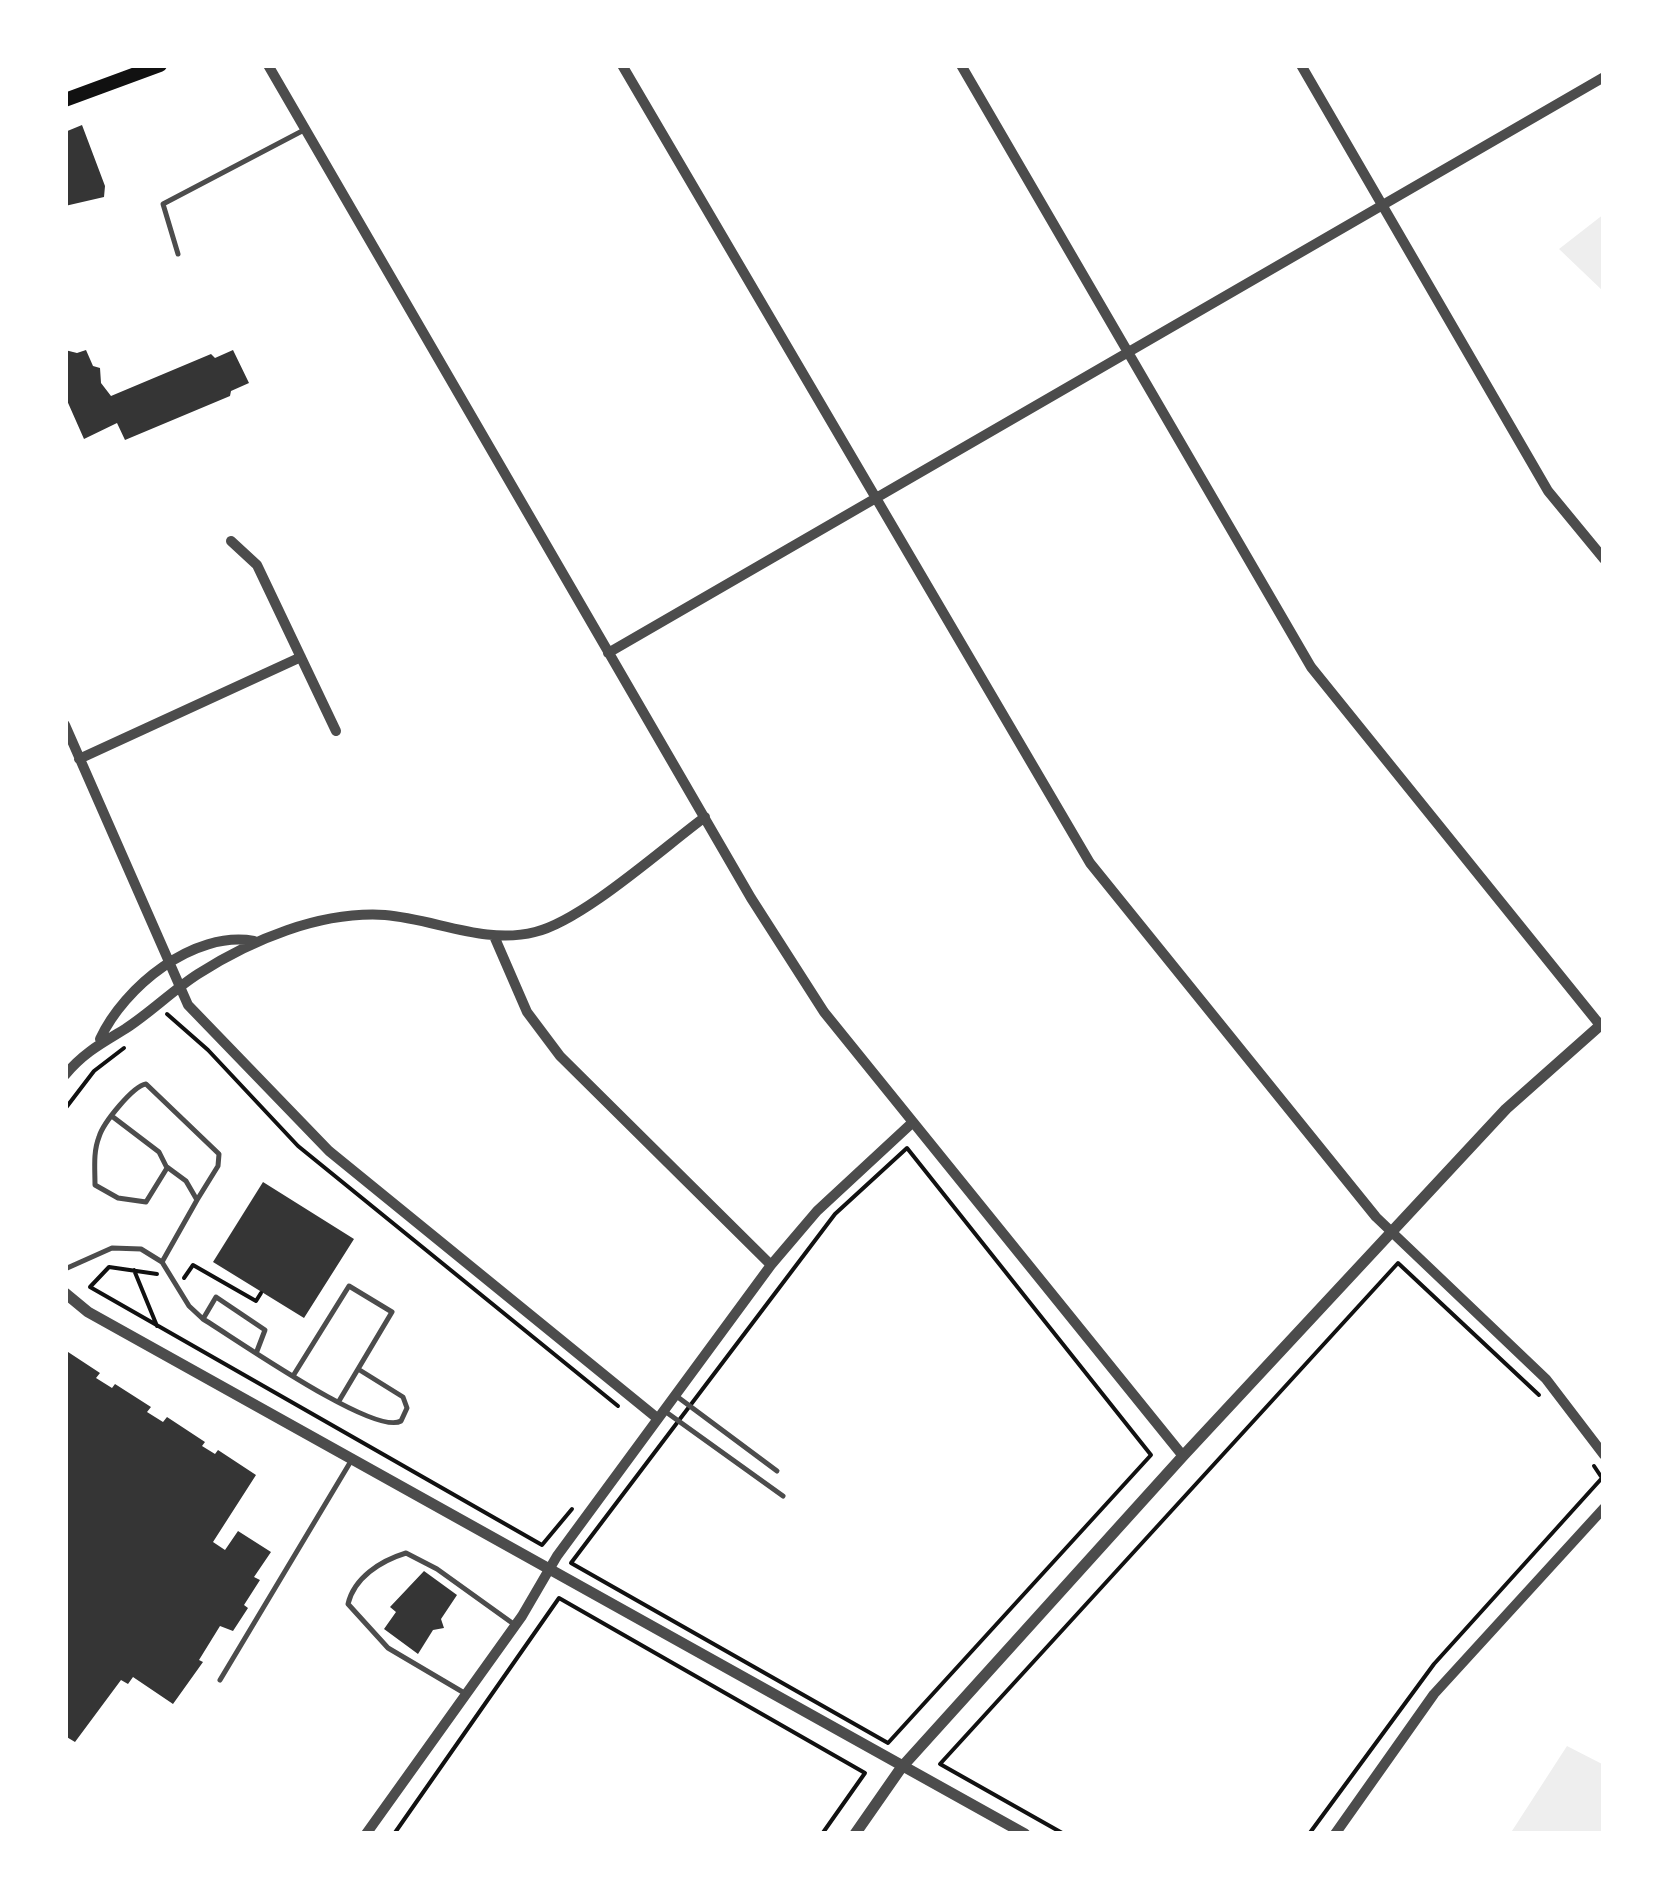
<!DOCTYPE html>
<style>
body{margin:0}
#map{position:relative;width:1669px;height:1899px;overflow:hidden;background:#fff;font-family:"Golos Text",sans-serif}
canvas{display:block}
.frame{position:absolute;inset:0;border:68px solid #fff;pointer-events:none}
</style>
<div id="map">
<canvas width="1669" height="1899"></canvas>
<div class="frame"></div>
</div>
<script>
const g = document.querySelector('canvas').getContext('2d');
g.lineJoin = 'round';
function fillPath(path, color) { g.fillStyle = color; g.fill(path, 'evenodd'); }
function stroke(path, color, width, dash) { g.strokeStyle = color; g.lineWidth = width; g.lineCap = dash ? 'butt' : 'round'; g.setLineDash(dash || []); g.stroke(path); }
fillPath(new Path2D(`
 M 1604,214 L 1604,292 L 1559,249 Z
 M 1567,1746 L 1604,1765 L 1604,1834 L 1510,1834 Z`), '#eee');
fillPath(new Path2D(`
 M 82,125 L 105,186 L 104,197 L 65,206 L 65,132 Z
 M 65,350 L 77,353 L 86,350 L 93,366 L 100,368 L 101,383 L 111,396 L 211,354 L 215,358 L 233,350 L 249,383 L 231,391 L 230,396 L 125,440 L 117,423 L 84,439 L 65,396 Z
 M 263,1182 L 354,1239 L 304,1318 L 213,1262 Z
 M 65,1350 L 100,1373 L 96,1378 L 112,1388 L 115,1384 L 151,1407 L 147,1412 L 163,1422 L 167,1417 L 205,1442 L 202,1446 L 215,1454 L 218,1450 L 256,1475 L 213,1542 L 225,1550 L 238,1531 L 271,1552 L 254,1577 L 260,1580 L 244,1605 L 248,1608 L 233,1631 L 220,1626 L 199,1660 L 203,1662 L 173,1704 L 133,1677 L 128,1684 L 121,1680 L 75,1742 L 65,1736 Z
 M 424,1571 L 457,1595 L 441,1619 L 444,1628 L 433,1630 L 418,1654 L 384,1629 L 396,1612 L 390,1607 Z`), '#353535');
stroke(new Path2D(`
 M 167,1014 L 208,1050 L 298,1146 L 618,1406
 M 65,1109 L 94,1071 L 124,1048
 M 907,1148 L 1151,1455 L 888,1743 L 571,1563 L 835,1214 Z
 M 134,1270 L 157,1326
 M 157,1274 L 109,1267 L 90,1287 L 542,1545 L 572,1509
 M 184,1278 L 193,1265 L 256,1301 L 261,1293
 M 394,1834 L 559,1598 L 865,1773 L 822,1834
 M 1064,1834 L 940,1764 L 1398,1263 L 1539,1395
 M 1309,1834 L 1434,1664 L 1602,1478 L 1594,1466`), '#111', 4);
stroke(new Path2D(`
 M 178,254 L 163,204 L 304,130
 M 113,1117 L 159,1152 L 167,1168 L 146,1202 L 118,1198 L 95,1185 C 95,1169 93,1152 99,1137 C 103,1123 133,1086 146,1084 L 219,1154 L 218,1166 L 197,1200
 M 162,1262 L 197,1200 L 186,1181 L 167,1167
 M 65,1269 L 112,1248 L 141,1249 L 162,1262 L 189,1306 L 203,1319 C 233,1337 375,1437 401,1421 L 407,1408 L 403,1397 L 358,1369
 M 203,1319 L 216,1297 L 265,1330 L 257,1351
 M 293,1376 L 349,1286 L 392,1312 L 339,1401
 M 675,1395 L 777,1471
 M 666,1412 L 783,1496
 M 220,1680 L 351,1461
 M 466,1694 L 388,1648 L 348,1604 C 354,1578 380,1561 406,1553 L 437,1569 L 515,1625`), '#4c4c4c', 5);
stroke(new Path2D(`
 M 268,65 L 751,898 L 824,1012 L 1183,1456
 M 622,65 L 1090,863 L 1376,1217 L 1546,1379 L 1604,1455
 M 961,65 L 1311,667 L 1600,1025
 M 1301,65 L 1548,491 L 1604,559
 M 231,541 L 257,565 L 336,731
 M 608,653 L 1604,77
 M 65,725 L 188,1005 L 329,1151 L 657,1418
 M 79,759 L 301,657
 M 494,936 L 527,1012 L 560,1056 L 771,1265
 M 100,1039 C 124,987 194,930 254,941
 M 65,1075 C 83,1053 102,1043 125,1029 C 150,1013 173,990 198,974 C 251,940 320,911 385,915 C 435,919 485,945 535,932 C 582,921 663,848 705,817
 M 366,1834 L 522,1616 L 557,1556 L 771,1265 L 817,1211 L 913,1122
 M 1335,1834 L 1434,1694 L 1604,1508`), '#4c4c4c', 10);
stroke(new Path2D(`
 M 65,1293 L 88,1312 L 1025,1834
 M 855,1834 L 901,1768 L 1183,1456 L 1506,1109 L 1604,1022`), '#4c4c4c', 11);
stroke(new Path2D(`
 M 65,100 L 160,65`), '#111', 14);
</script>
